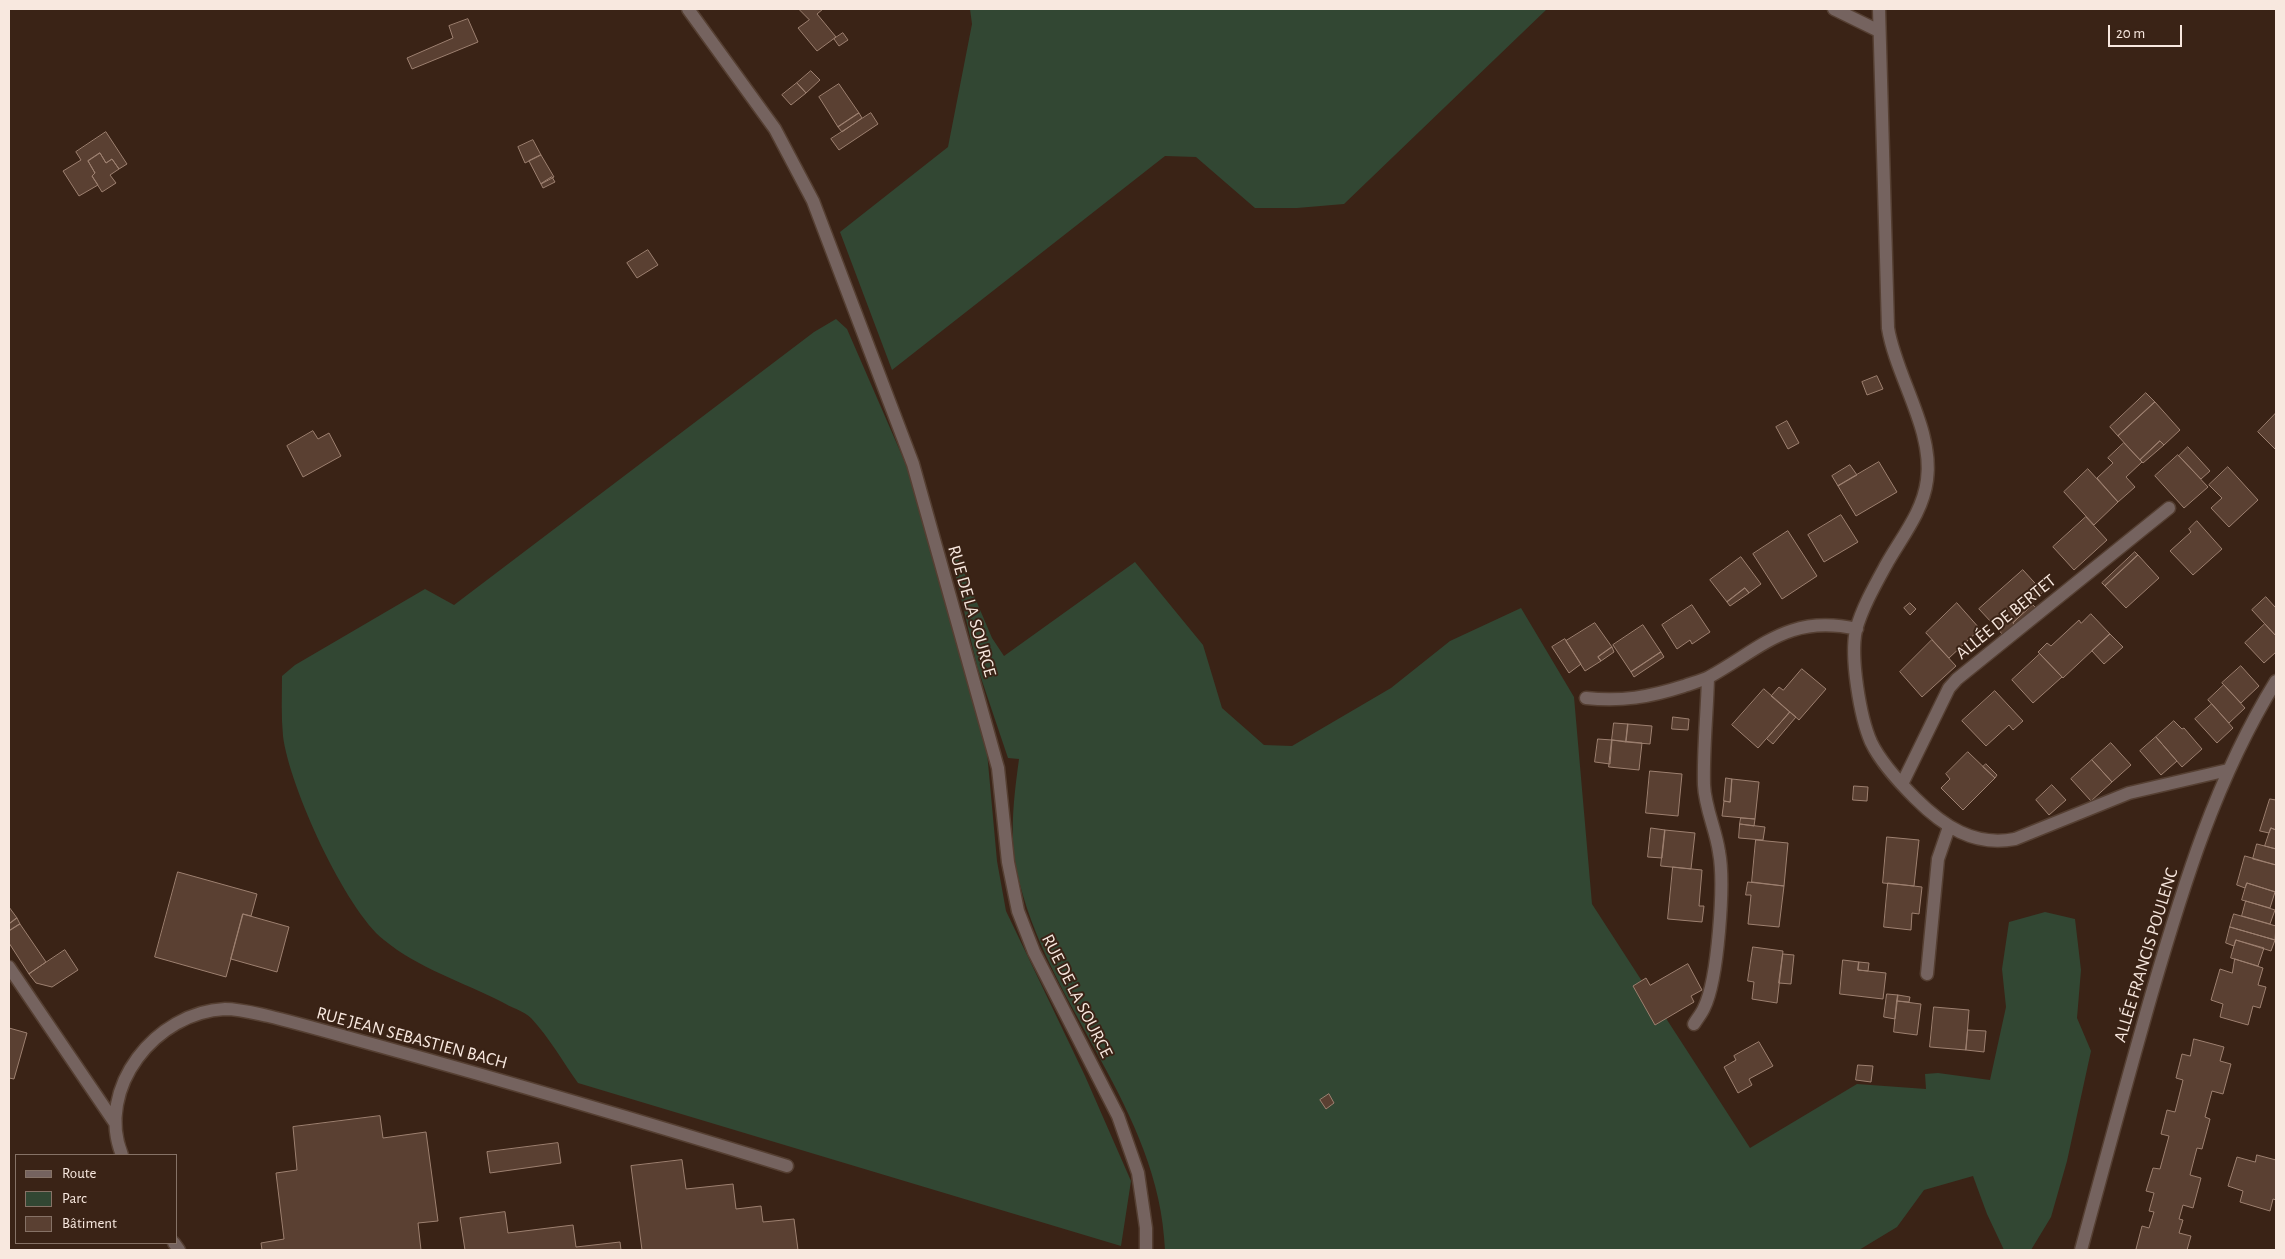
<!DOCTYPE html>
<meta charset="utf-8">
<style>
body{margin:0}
#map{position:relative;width:2285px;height:1259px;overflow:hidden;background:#3a2316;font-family:"Alegreya Sans",sans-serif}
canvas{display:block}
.frame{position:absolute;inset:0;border:10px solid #f8e8df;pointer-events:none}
.legend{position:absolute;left:15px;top:1154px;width:162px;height:90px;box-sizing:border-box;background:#3a2316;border:1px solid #867266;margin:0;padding:6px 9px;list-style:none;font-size:15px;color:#f8e8df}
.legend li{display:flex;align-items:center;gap:10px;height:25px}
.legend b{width:25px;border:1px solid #867266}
.scale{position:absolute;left:2108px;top:25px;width:74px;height:22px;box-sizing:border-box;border:2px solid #f8e8df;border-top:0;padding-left:6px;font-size:15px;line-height:18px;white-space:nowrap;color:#f8e8df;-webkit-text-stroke:4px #3a2316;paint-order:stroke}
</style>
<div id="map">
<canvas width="2285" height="1259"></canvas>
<div class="frame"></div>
<ul class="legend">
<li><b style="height:6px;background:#75635f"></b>Route</li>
<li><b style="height:14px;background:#324733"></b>Parc</li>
<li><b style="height:14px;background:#5a4032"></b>Bâtiment</li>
</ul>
<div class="scale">20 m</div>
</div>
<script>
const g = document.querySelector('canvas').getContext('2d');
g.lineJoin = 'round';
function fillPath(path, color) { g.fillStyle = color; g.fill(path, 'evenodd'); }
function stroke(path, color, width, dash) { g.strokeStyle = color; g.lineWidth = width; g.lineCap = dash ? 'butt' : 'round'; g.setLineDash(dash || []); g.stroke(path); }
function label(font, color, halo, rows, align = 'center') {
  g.font = font + ' "Alegreya Sans",sans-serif'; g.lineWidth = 4; g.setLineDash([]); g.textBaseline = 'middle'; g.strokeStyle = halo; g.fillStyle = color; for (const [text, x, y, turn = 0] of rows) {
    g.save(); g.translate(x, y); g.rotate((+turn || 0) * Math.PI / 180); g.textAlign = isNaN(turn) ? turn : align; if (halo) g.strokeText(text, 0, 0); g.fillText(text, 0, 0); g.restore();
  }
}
fillPath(new Path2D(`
 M 970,9 L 1547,9 L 1344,204 L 1297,208 L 1255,208 L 1196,157 L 1165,156 L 892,370 L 840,232 L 948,147 L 972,24 Z
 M 836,319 L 847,329 L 907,467 L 986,741 L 997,861 L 1006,911 L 1085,1076 L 1131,1181 L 1121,1246 L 578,1083 C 563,1062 549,1037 531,1018 C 524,1011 510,1007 502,1002 C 463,982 418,968 384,940 C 345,909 289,786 283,736 C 281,716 282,696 282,676 L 295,665 L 425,589 L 454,605 L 814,332 Z
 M 953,546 L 992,638 L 1004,656 L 1135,562 L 1203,645 L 1222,708 L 1264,745 L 1292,746 L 1391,688 L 1450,641 L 1521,608 L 1574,697 L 1592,904 L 1750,1148 L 1857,1084 L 1926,1089 L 1925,1074 L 1938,1073 L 1990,1080 L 2006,1007 L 2002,969 L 2009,922 L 2045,912 L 2075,919 L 2081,970 L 2077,1018 L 2091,1051 L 2067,1161 L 2051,1217 L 2031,1250 L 2004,1250 L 1987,1214 L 1973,1176 L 1924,1190 L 1897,1227 L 1859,1250 L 1165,1250 C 1160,1109 1046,1006 1017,872 C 1009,835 1014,796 1019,759 L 1008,758 L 977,666 L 953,564 Z`), '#324733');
const building = new Path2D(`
 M 799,9 L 823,9 L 817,14 L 836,37 L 817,51 L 798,28 L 809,20 Z
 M 468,19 L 478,42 L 412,69 L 407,58 L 453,38 L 449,26 Z
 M 843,33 L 848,40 L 839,46 L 834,39 Z
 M 811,71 L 820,80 L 806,93 L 797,83 Z
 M 797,83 L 806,93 L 791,105 L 782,95 Z
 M 839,84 L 859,113 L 838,127 L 819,97 Z
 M 859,113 L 862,118 L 842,132 L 838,127 Z
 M 871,113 L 878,124 L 839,150 L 831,139 Z
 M 106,132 L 127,164 L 119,169 L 112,159 L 106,163 L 100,153 L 88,161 L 95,173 L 92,176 L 98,185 L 79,196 L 63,171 L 81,160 L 76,152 Z
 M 533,140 L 541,155 L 525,163 L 518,147 Z
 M 100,153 L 106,163 L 112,159 L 119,169 L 110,175 L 116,183 L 102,192 L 92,176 L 95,173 L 88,161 Z
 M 541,155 L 554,177 L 541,184 L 529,161 Z
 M 552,177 L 555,182 L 543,188 L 541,184 Z
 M 648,250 L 658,265 L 637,278 L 627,263 Z
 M 1877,376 L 1883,389 L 1867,395 L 1862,382 Z
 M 2146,393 L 2155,402 L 2118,436 L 2110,427 Z
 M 2155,402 L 2180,430 L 2164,445 L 2160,441 L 2140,460 L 2118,436 Z
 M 2276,413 L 2276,450 L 2258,432 Z
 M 1787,421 L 1799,443 L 1788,449 L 1776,427 Z
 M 313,431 L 318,439 L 329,433 L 341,456 L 303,477 L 287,446 Z
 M 2160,441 L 2164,445 L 2143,463 L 2140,460 Z
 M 2124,443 L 2142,462 L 2126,477 L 2135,487 L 2118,502 L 2097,478 L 2113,463 L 2108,458 Z
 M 2188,447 L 2210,471 L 2201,479 L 2179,456 Z
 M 2178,455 L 2208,487 L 2184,508 L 2155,476 Z
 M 1879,462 L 1897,492 L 1856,516 L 1838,486 Z
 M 1850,465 L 1857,475 L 1838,486 L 1832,476 Z
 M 2228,467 L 2258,500 L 2229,527 L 2211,508 L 2222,498 L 2209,485 Z
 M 2088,469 L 2118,502 L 2094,525 L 2064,492 Z
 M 1841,515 L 1858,542 L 1824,562 L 1808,535 Z
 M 2086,517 L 2107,540 L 2074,570 L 2053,547 Z
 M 2197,521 L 2222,549 L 2193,575 L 2170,551 L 2191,532 L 2189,529 Z
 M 1788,531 L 1817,576 L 1782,599 L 1753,554 Z
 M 2135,552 L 2138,555 L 2105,586 L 2102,583 Z
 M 2138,555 L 2159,578 L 2126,608 L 2105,586 Z
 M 1741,557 L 1761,584 L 1749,593 L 1745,588 L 1727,602 L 1710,580 Z
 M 2023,570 L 2043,592 L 2013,623 L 2016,626 L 2004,636 L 1979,609 Z
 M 1745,588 L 1749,593 L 1730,606 L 1727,602 Z
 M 2266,597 L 2275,607 L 2276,606 L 2276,636 L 2252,610 Z
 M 1910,603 L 1916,609 L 1910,615 L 1904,608 Z
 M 1957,603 L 1980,629 L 1949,658 L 1926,633 Z
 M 1692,605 L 1710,632 L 1692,644 L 1690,640 L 1677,649 L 1662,625 Z
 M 2033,605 L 2036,608 L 2016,626 L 2013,623 Z
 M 2091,614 L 2110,634 L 2063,678 L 2038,652 L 2047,643 L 2051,646 L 2079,620 L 2081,623 Z
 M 1595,623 L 1612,647 L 1598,657 L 1601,661 L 1585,671 L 1566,641 Z
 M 2265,624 L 2276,636 L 2276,652 L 2264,663 L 2245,643 Z
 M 1643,625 L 1661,652 L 1631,672 L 1613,645 Z
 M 2110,634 L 2123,647 L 2104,664 L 2092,651 Z
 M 1565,639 L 1581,664 L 1569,673 L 1552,647 Z
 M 1932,640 L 1956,666 L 1922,697 L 1900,672 Z
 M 1612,647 L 1614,652 L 1601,661 L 1598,657 Z
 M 1661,652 L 1664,657 L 1634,677 L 1631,672 Z
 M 2040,654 L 2062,677 L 2033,703 L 2012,680 Z
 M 2241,666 L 2259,686 L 2241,703 L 2222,683 Z
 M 1802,669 L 1826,689 L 1799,720 L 1771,696 L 1779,687 L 1783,690 Z
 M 2224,685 L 2245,708 L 2229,723 L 2208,700 Z
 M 1764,689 L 1790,712 L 1758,748 L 1732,725 Z
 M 1995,691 L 2023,721 L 2013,730 L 2009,725 L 1986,746 L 1962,721 Z
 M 2212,704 L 2233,728 L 2217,743 L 2195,719 Z
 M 1790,712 L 1796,717 L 1773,744 L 1767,739 Z
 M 1673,717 L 1689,719 L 1688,730 L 1672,729 Z
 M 2174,721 L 2182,729 L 2184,728 L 2202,749 L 2182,767 L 2156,737 Z
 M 1614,723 L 1628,724 L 1626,742 L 1612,740 Z
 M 1628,724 L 1652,726 L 1650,744 L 1626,742 Z
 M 2156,737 L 2177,761 L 2161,775 L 2140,751 Z
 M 1598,739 L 1612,740 L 1610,764 L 1595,762 Z
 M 1612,740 L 1642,743 L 1639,770 L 1609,767 Z
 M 2111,743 L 2131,765 L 2112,782 L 2092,760 Z
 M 1968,752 L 1995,778 L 1963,810 L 1941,788 L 1950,779 L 1946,774 Z
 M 2092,760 L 2112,782 L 2091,801 L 2071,779 Z
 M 1986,764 L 1997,775 L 1995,778 L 1983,767 Z
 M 1650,771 L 1682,774 L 1678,816 L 1646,813 Z
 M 1726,778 L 1732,779 L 1730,802 L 1724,801 Z
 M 1732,779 L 1759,782 L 1755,819 L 1722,816 L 1724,801 L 1730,802 Z
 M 2052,785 L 2066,800 L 2049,815 L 2036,800 Z
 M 1854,786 L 1868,787 L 1867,801 L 1853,800 Z
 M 2270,799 L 2276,800 L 2276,830 L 2271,828 L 2269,833 L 2260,831 Z
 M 1741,818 L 1755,819 L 1754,826 L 1740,824 Z
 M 1740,824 L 1765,827 L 1763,840 L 1739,838 Z
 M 1651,828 L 1665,830 L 1662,858 L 1648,857 Z
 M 2271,828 L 2276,830 L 2276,849 L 2265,846 Z
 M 1665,830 L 1695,833 L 1691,869 L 1661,866 Z
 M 1887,837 L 1919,840 L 1914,886 L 1883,883 Z
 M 1756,840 L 1788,843 L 1784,886 L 1752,882 Z
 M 2257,844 L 2276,849 L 2276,865 L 2253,859 Z
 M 2245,856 L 2276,865 L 2276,892 L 2247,883 L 2245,888 L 2237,885 Z
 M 1673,867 L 1702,870 L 1699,906 L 1704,906 L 1702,922 L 1668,919 Z
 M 178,872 L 257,894 L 251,916 L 243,914 L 226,977 L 155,957 Z
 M 1748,882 L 1784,886 L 1779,927 L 1748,924 L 1751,895 L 1746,895 Z
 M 1888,883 L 1922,887 L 1919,914 L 1912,913 L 1911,930 L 1884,927 Z
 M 2247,883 L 2275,892 L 2270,908 L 2242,900 Z
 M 2246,901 L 2275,910 L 2270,924 L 2242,916 Z
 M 9,907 L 17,918 L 9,924 Z
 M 243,914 L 289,927 L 277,972 L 231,959 Z
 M 2234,914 L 2276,926 L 2275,940 L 2230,927 Z
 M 17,918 L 20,924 L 9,931 L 9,924 Z
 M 20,924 L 46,962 L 29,974 L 9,943 L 9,931 Z
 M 2230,927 L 2275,940 L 2271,951 L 2236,940 L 2234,946 L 2226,943 Z
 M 2236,940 L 2264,948 L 2258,966 L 2231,958 Z
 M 1753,947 L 1783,951 L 1777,1003 L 1752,999 L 1754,982 L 1748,981 Z
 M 65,950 L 78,970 L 52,987 L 36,983 L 29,974 Z
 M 1783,954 L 1794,955 L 1791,984 L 1779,983 Z
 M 2235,959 L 2263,968 L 2258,985 L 2266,987 L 2260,1008 L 2253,1006 L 2248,1025 L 2220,1017 L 2223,1004 L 2211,1000 L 2220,969 L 2232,973 Z
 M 1843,960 L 1859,962 L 1858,970 L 1886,973 L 1883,999 L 1840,994 Z
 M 1859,962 L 1869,963 L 1868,971 L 1858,970 Z
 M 1688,964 L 1702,990 L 1691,996 L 1694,1002 L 1655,1025 L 1633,986 L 1646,978 L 1650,985 Z
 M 1887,994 L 1898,995 L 1895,1019 L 1884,1017 Z
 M 1898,995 L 1910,997 L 1909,1002 L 1897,1001 Z
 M 1897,1001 L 1921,1004 L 1917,1035 L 1894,1032 Z
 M 1934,1007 L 1969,1010 L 1966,1050 L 1930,1047 Z
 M 9,1028 L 27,1033 L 14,1079 L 9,1078 Z
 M 1968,1030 L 1986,1031 L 1984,1052 L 1966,1050 Z
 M 2194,1039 L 2224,1047 L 2220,1061 L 2231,1064 L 2223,1094 L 2212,1091 L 2205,1117 L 2210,1119 L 2202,1149 L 2197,1148 L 2190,1175 L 2201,1178 L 2193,1208 L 2183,1205 L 2179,1219 L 2183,1220 L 2179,1233 L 2191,1236 L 2187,1250 L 2139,1250 L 2136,1249 L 2142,1226 L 2149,1228 L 2154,1212 L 2149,1211 L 2154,1193 L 2146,1191 L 2153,1168 L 2160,1169 L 2169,1136 L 2161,1134 L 2167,1110 L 2175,1112 L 2183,1080 L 2176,1078 L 2182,1054 L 2190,1056 Z
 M 1759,1042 L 1773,1066 L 1749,1079 L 1752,1085 L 1738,1093 L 1724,1067 L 1736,1060 L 1734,1056 Z
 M 1858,1065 L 1873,1066 L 1871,1082 L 1856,1080 Z
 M 1329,1094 L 1334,1103 L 1326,1109 L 1320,1100 Z
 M 380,1116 L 383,1138 L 426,1132 L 438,1221 L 418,1223 L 421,1250 L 262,1250 L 261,1243 L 284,1239 L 276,1173 L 297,1170 L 293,1127 Z
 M 558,1143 L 561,1163 L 490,1173 L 487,1152 Z
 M 2257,1155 L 2276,1160 L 2276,1200 L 2273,1199 L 2270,1211 L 2240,1202 L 2243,1191 L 2228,1186 L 2237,1157 L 2255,1162 Z
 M 682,1160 L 686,1189 L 733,1184 L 736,1209 L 761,1206 L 763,1222 L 794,1219 L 798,1250 L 642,1250 L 631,1166 Z
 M 505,1212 L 508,1233 L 573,1225 L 576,1247 L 620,1242 L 621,1250 L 465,1250 L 460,1218 Z`);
fillPath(building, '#5a4032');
stroke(building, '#9d8070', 1);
const minor = new Path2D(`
 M 688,9 L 775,129 L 813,201 L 913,464 L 998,768 L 1008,862 L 1018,911 L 1034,952 L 1118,1116 L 1138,1173 L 1146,1228 L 1146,1250
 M 1834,9 L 1879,31
 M 1879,9 L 1888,328 C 1896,377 1934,430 1927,480 C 1923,512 1901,538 1886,565 C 1875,585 1862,608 1856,630 C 1850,657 1860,717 1871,742 C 1881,763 1899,782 1915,798 C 1943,826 1974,847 2015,839 L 2129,793 L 2228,770
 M 1586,698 C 1621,702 1650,697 1684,686 C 1692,683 1701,681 1709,677 C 1763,647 1789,614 1857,629
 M 1902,784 L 1949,688 L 1957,679 L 2169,508
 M 9,967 L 115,1123
 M 1927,974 L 1938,859 L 1949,827
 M 1694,1024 C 1697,1019 1702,1013 1704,1008 C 1718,980 1725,883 1719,852 C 1716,830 1705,808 1704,785 C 1703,750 1707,714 1708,678
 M 122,1155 C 95,1088 156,1012 225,1009 C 239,1009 254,1013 268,1016 C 305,1025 342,1036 379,1046 C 516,1084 651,1124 787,1166
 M 174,1243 L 179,1250
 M 2081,1250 C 2104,1165 2127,1080 2151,996 C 2183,886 2216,778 2276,681`);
stroke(minor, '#553f32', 15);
stroke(minor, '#75635f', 12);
label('18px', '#f8e8df', '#3a2316', [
 ["RUE DE LA SOURCE",972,611,74],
 ["ALLÉE DE BERTET",2006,617,-39],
 ["ALLÉE FRANCIS POULENC",2146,955,-73],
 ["RUE DE LA SOURCE",1077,996,63],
 ["RUE JEAN SEBASTIEN BACH",412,1038,15]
]);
</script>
